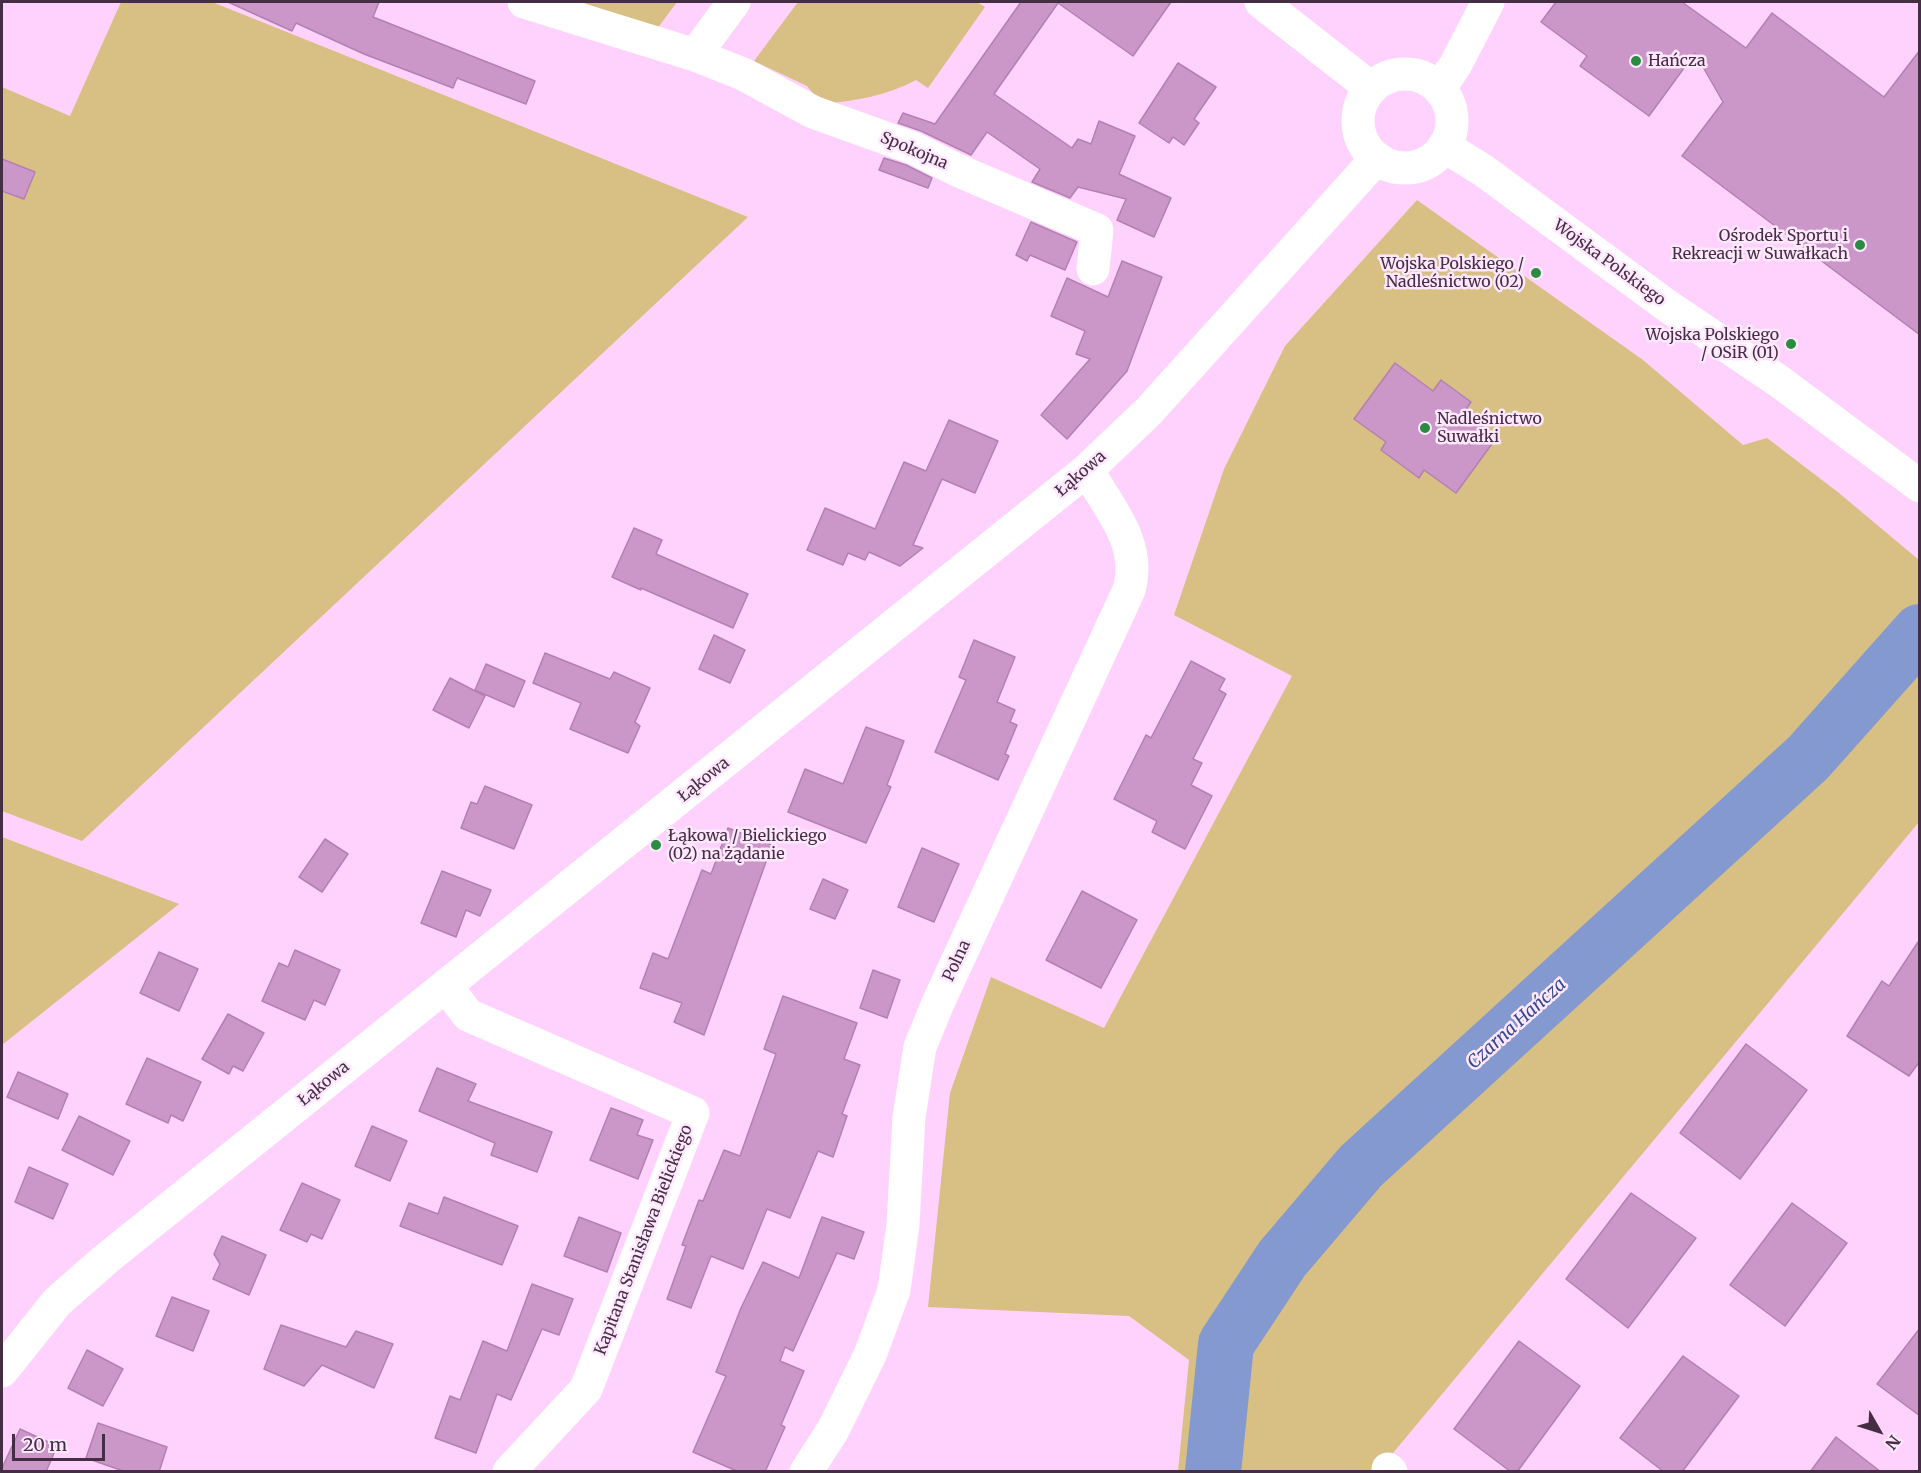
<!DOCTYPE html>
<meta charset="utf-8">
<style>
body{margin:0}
#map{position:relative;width:1921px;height:1473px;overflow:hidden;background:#ffd2fd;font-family:Merriweather,serif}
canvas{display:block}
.frame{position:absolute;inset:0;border:3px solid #442e43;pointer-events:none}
.north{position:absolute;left:1849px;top:1401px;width:60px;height:60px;-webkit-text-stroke:4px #ffe8fd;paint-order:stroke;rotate:129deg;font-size:16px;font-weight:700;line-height:24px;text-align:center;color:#442e43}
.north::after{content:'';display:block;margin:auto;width:21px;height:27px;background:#442e43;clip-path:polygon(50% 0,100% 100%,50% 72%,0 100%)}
.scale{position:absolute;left:12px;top:1434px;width:93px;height:27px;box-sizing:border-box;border:3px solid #442e43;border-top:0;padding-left:8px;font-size:18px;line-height:21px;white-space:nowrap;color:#442e43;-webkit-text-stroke:4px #ffe8fd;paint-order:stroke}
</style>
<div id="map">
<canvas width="1921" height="1473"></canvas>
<div class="frame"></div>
<div class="north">N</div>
<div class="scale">20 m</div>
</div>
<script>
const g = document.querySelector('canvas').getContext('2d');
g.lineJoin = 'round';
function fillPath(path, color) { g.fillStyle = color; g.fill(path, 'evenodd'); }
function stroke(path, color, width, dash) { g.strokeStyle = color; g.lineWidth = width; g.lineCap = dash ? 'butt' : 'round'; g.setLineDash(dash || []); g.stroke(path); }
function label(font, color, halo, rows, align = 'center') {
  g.font = font + ' Merriweather,serif'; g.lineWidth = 5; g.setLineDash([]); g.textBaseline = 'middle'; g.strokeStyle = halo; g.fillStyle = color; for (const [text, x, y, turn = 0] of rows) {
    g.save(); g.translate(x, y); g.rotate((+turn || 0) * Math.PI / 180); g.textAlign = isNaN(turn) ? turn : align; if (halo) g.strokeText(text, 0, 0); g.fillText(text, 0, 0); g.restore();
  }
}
fillPath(new Path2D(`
 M 121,2 L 212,2 L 748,217 L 82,841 L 2,811 L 2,87 L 70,116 Z
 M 581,2 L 677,2 L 657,29 Z
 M 798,2 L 977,2 L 985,7 L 928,88 L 916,80 C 887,96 854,101 822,104 L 807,86 L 754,61 Z
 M 1417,200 L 1643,360 L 1743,445 L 1767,438 L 1839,493 L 1919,560 L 1919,822 L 1378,1471 L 1178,1471 L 1189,1360 L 1129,1316 L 928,1307 L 950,1093 L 991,977 L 1104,1028 L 1292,676 L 1174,615 L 1224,469 L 1285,346 Z
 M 2,837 L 179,904 L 2,1045 Z`), '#d8bf83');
stroke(new Path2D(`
 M 1213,1472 L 1226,1344 L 1282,1259 L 1361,1166 L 1808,758 L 1920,632`), '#8399cf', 56);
const building = new Path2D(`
 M 228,2 L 379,2 L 373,17 L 535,81 L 526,104 L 457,78 L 453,88 L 364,54 L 296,23 L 292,31 Z
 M 1021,2 L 1171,2 L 1133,56 L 1058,3 L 994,94 L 1072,148 L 1078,139 L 1091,144 L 1099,121 L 1135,136 L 1119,174 L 1171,198 L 1154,237 L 1117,220 L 1126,199 L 1078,187 L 1070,198 L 1032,182 L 1040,169 L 987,132 L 971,155 L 921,131 L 898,123 L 903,113 L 935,124 Z
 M 1556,2 L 1682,2 L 1746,48 L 1772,13 L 1884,97 L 1920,50 L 1920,335 L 1682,156 L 1723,102 L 1695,53 L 1649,116 L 1580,66 L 1587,56 L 1541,22 Z
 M 1178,63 L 1216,87 L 1194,119 L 1199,123 L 1184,145 L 1173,137 L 1169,143 L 1139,123 Z
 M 884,158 L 906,165 L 932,178 L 928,188 L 879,170 Z
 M 2,159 L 35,172 L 24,199 L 2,191 Z
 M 1031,222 L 1077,242 L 1065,270 L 1030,255 L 1027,261 L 1016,255 Z
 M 1122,261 L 1162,277 L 1127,371 L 1067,439 L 1041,415 L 1090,359 L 1076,354 L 1085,331 L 1051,316 L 1067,278 L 1108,297 Z
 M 1395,363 L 1433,391 L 1441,380 L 1471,402 L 1463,413 L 1497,437 L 1456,493 L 1424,470 L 1419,478 L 1381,450 L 1386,442 L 1354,419 Z
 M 949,420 L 998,441 L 975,493 L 942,479 L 913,545 L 923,548 L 900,566 L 869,552 L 865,560 L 848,553 L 843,565 L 807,550 L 825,508 L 875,529 L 904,462 L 926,471 Z
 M 634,528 L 662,540 L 656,554 L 748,594 L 733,628 L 641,588 L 641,590 L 612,577 Z
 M 714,635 L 745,650 L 730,683 L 699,669 Z
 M 974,640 L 1015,657 L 997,702 L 1015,710 L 1010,722 L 1017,725 L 1005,754 L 1009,756 L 998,780 L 935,752 L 966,680 L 959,677 Z
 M 545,653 L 610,679 L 614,672 L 650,688 L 635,722 L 640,726 L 628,753 L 570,729 L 581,703 L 533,683 Z
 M 1191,661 L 1225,679 L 1219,690 L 1226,694 L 1193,759 L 1202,763 L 1191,785 L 1212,796 L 1185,849 L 1152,832 L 1157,821 L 1114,799 L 1146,735 L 1151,738 Z
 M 486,664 L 525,681 L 514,707 L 475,690 Z
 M 450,678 L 485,696 L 469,728 L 433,710 Z
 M 866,727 L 904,741 L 887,785 L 891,787 L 866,843 L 788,812 L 805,769 L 843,784 Z
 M 485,786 L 532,805 L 514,849 L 461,828 L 471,802 L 477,804 Z
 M 728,828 L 772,845 L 704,1035 L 674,1022 L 682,1003 L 640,988 L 653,953 L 668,959 L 702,870 L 711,874 Z
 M 325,839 L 348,854 L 322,892 L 299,877 Z
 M 922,848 L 959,864 L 934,922 L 898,907 Z
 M 442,871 L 491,890 L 480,916 L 466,910 L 456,937 L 421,923 Z
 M 823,879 L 848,890 L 835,919 L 810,909 Z
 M 1082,891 L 1137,920 L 1101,988 L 1046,960 Z
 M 1920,939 L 1920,1061 L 1909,1076 L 1847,1036 L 1882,981 L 1889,986 Z
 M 295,950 L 340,970 L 325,1005 L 314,1000 L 305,1020 L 262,1001 L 279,963 L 288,967 Z
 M 159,952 L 198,969 L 179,1011 L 140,993 Z
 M 873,970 L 900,980 L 887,1018 L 860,1008 Z
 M 783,996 L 857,1023 L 844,1059 L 860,1065 L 842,1114 L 847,1116 L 833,1157 L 818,1151 L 790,1218 L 767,1209 L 743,1269 L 711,1256 L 691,1308 L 667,1299 L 686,1246 L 682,1245 L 699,1200 L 703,1201 L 724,1150 L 740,1156 L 776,1054 L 764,1049 Z
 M 228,1014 L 264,1033 L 243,1071 L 233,1066 L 229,1074 L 202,1059 Z
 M 1746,1044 L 1807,1090 L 1740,1179 L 1680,1133 Z
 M 147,1058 L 201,1082 L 183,1121 L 171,1115 L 168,1123 L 126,1104 Z
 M 437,1068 L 476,1084 L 468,1101 L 552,1132 L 537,1172 L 491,1155 L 495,1143 L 419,1111 Z
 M 18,1072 L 68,1094 L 58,1119 L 7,1097 Z
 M 611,1108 L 643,1120 L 637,1135 L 653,1140 L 638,1179 L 590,1160 Z
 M 79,1116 L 130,1141 L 113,1175 L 62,1150 Z
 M 372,1126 L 407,1141 L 390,1181 L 355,1166 Z
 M 29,1167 L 68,1184 L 53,1219 L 15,1202 Z
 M 302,1183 L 340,1200 L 322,1239 L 311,1234 L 307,1242 L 280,1230 Z
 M 1631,1193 L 1696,1238 L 1628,1328 L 1566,1279 Z
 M 444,1197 L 518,1226 L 502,1265 L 400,1226 L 409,1203 L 438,1214 Z
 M 1792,1203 L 1847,1243 L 1785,1326 L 1730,1285 Z
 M 579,1217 L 621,1233 L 607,1272 L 564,1256 Z
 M 822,1217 L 864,1232 L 854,1259 L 837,1253 L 793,1351 L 785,1347 L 780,1361 L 804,1371 L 781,1425 L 785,1427 L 765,1472 L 739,1472 L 693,1452 L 726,1376 L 716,1372 L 741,1308 L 763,1262 L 799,1278 Z
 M 222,1236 L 266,1255 L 249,1295 L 213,1279 L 220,1264 L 214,1254 Z
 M 532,1284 L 573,1299 L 559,1335 L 542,1329 L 511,1400 L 497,1394 L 476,1453 L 435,1438 L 450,1396 L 460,1400 L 483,1341 L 507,1351 Z
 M 172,1297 L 209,1311 L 193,1351 L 156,1336 Z
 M 281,1325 L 346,1347 L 356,1331 L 393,1344 L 374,1388 L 322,1365 L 304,1386 L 264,1369 Z
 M 1920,1328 L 1920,1416 L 1877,1384 Z
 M 1519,1341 L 1580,1386 L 1517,1472 L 1511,1472 L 1454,1429 Z
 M 87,1350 L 123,1369 L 103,1406 L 68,1388 Z
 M 1683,1356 L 1739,1396 L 1682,1472 L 1664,1472 L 1620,1438 Z
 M 98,1423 L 167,1447 L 159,1472 L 126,1472 L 86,1458 Z
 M 20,1429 L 57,1446 L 46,1472 L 2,1472 L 2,1468 Z
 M 1836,1437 L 1881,1472 L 1810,1472 Z`);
fillPath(building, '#cb97c9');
stroke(building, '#b480b2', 1.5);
stroke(new Path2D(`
 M 524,2 L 695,55 L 743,74 L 813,112 L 913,148 L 957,170 L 1097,230 L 1093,269
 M 1261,2 L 1371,88
 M 695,55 L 734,2
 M1358 121a47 47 0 1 1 94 0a47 47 0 1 1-94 0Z
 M 1439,89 L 1456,64 L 1488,2
 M 1444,146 L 1484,171 L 1666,305 L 1780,382 L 1920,486
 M 446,986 L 468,1015 L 693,1113 L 586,1389 L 509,1472
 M 2,1371 L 57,1302 L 106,1259 L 1087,470 L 1149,411 L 1377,158
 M 1388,1469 L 1391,1472
 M 806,1472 L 833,1430 L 870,1355 L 894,1290 L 903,1225 L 909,1117 L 920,1047 L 938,1003 L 1129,590 C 1142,544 1110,509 1087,470`), '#fff', 33);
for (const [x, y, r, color] of [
 [1636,61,6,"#298c41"],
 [1860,245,6,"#298c41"],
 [1536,273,6,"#298c41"],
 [1791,344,6,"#298c41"],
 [1425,428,6,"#298c41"],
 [656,845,6,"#298c41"]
]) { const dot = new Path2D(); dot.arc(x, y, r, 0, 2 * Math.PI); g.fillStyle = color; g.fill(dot); stroke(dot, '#ffe8fd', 2); }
label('16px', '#442e43', '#ffe8fd', [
 ["Hańcza",1648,61],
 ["Ośrodek Sportu i",1848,236,"right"],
 ["Rekreacji w Suwałkach",1848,254,"right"],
 ["Wojska Polskiego /",1524,264,"right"],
 ["Nadleśnictwo (02)",1524,282,"right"],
 ["Wojska Polskiego",1779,335,"right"],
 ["/ OSiR (01)",1779,353,"right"],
 ["Nadleśnictwo",1437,419],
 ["Suwałki",1437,437],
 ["Łąkowa / Bielickiego",668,836],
 ["(02) na żądanie",668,854]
], 'left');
label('16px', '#442e43', '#ffe8fd', [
 ["Spokojna",914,151,23],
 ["Wojska Polskiego",1609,263,36],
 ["Łąkowa",1081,474,-41],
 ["Łąkowa",704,780,-39],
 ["Polna",957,961,-65],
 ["Łąkowa",324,1084,-39],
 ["Kapitana Stanisława Bielickiego",644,1240,-69]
]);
label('italic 18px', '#344a8e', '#ffe8fd', [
 ["Czarna Hańcza",1517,1024,-42]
]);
</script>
